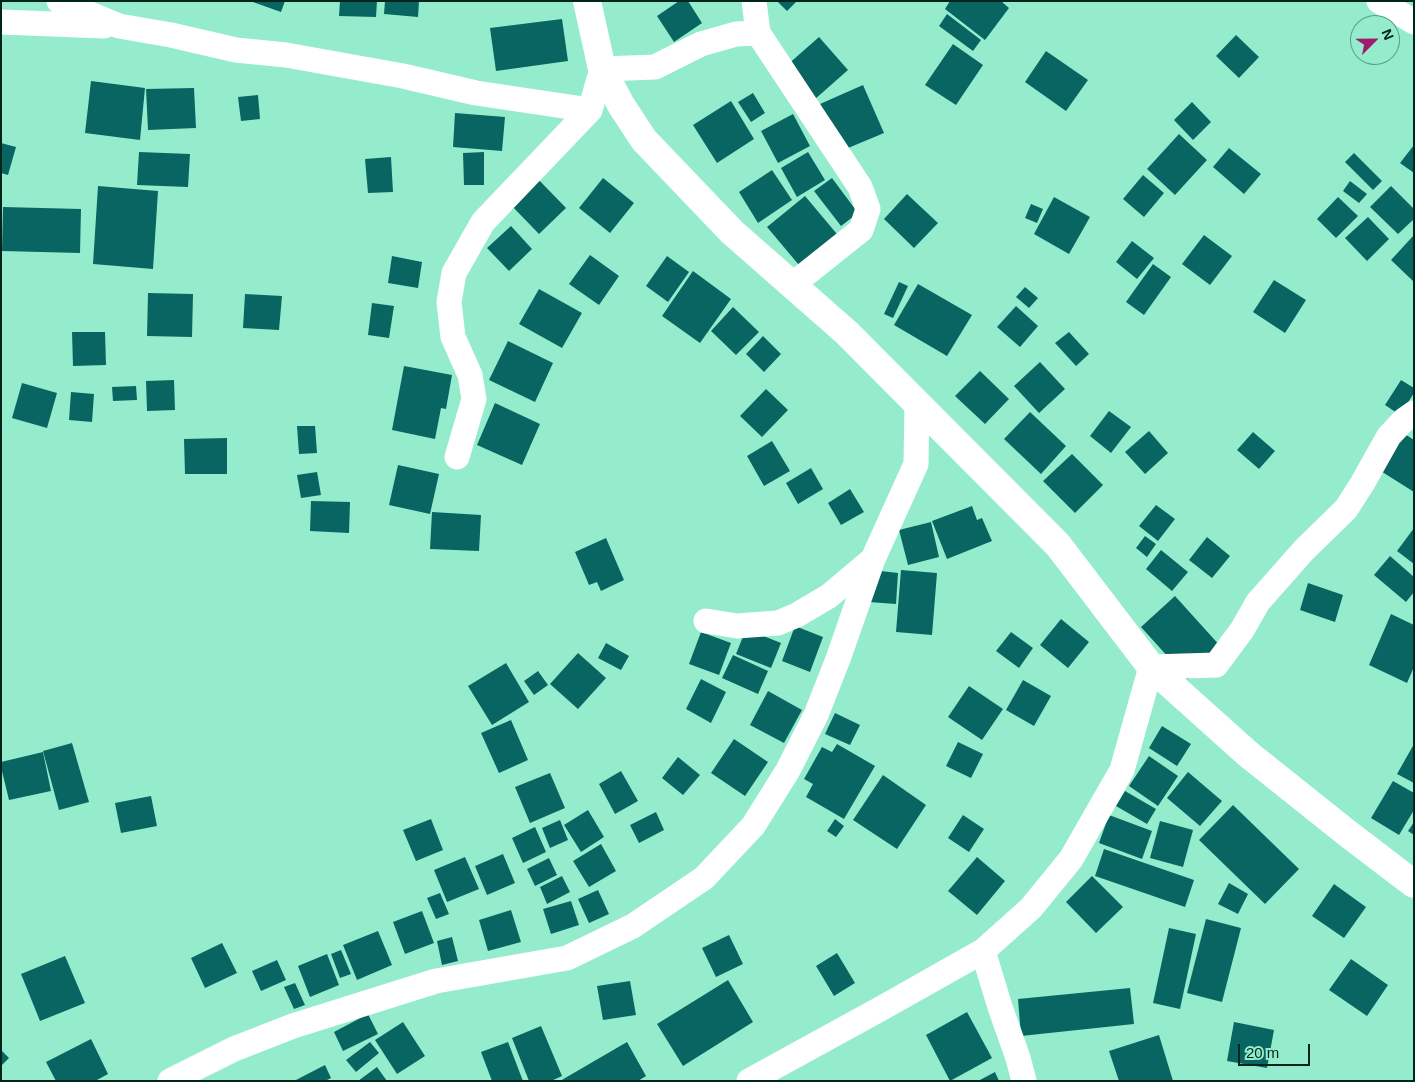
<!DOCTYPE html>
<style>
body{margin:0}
#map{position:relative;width:1415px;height:1082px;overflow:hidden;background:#94eccd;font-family:Helvetica,sans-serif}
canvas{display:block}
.frame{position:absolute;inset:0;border:2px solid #00251a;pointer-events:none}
.north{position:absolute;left:1350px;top:15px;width:50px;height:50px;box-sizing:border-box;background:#94eccd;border:1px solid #599c85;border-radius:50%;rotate:67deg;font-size:14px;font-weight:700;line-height:20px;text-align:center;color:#00251a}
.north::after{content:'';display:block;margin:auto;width:18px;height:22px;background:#9f1b6c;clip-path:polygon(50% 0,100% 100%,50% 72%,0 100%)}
.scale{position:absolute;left:1238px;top:1044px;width:72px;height:22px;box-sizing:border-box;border:2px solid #00251a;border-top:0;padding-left:6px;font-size:15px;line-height:18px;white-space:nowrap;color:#00251a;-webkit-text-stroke:4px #94eccd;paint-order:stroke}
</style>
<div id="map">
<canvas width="1415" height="1082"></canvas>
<div class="frame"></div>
<div class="north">N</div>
<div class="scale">20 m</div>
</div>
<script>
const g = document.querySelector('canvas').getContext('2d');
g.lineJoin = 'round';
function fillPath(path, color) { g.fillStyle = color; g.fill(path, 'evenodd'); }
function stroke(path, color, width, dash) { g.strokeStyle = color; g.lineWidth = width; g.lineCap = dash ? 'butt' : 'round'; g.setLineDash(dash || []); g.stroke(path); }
fillPath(new Path2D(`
 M 250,1 L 285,1 L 281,12 Z
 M 340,1 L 377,1 L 376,17 L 339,16 Z
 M 385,1 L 419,1 L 418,17 L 384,14 Z
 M 679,1 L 688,1 L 702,23 L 674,42 L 657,16 Z
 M 777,1 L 797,1 L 787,11 Z
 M 950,1 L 1001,1 L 1009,8 L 985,40 L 945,9 Z
 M 947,14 L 981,40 L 973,51 L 939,26 Z
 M 562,19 L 568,61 L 496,71 L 490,28 Z
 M 1236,35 L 1259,57 L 1239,78 L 1216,56 Z
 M 819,37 L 848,70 L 814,100 L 785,67 Z
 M 953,44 L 983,65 L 956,105 L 925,85 Z
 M 1046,51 L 1088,80 L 1066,111 L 1025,82 Z
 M 91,81 L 145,88 L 140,140 L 85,133 Z
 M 863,85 L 884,133 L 841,151 L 820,104 Z
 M 194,88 L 196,128 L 148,130 L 146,89 Z
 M 753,93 L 765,113 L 751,122 L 738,102 Z
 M 258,95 L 260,119 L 241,121 L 238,97 Z
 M 731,101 L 754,139 L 717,163 L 693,125 Z
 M 1192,102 L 1211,122 L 1193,140 L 1174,120 Z
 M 455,113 L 505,117 L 502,151 L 453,147 Z
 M 793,114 L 810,146 L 778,163 L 761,131 Z
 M 1179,134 L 1207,160 L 1175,195 L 1147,169 Z
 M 1,143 L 16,147 L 8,175 L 1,173 Z
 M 1414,145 L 1414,173 L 1400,163 Z
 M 1229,148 L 1261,174 L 1244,194 L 1213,167 Z
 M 139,152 L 190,154 L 188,187 L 137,185 Z
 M 484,152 L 484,185 L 464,185 L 463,153 Z
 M 808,152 L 825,180 L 797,197 L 781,168 Z
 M 1354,153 L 1382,181 L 1373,190 L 1345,162 Z
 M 391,157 L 393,192 L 368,193 L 365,159 Z
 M 772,170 L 792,200 L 758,223 L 739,192 Z
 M 1143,175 L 1164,193 L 1144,217 L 1123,199 Z
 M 536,177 L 566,208 L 539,234 L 509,203 Z
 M 603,178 L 634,203 L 610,233 L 579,208 Z
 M 832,178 L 858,213 L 841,226 L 814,191 Z
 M 1350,181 L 1367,194 L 1359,203 L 1343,191 Z
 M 98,186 L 158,191 L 153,269 L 93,264 Z
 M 1391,186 L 1414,209 L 1414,219 L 1398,234 L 1370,207 Z
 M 907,194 L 938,223 L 914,248 L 884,219 Z
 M 805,196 L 842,240 L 804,271 L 767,227 Z
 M 1054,197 L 1090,217 L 1069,254 L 1034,234 Z
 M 1338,197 L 1358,216 L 1336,238 L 1317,219 Z
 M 1031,204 L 1043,209 L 1037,223 L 1025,218 Z
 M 3,207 L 81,209 L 80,253 L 2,251 Z
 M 1368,217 L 1389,239 L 1367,261 L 1345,238 Z
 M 511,226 L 532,249 L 509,271 L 487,248 Z
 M 1204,235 L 1232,256 L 1210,285 L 1182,264 Z
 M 1414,235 L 1414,282 L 1391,260 Z
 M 1132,241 L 1154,258 L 1137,279 L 1116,262 Z
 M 590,255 L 619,276 L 599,305 L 569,284 Z
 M 392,256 L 422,262 L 418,288 L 388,283 Z
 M 667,256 L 689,272 L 668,302 L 646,286 Z
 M 1153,264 L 1171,277 L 1144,315 L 1126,302 Z
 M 693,271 L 731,299 L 700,343 L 662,316 Z
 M 1274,280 L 1306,300 L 1285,333 L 1253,312 Z
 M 899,282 L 908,286 L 893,318 L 884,314 Z
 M 918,284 L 972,315 L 947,356 L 894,325 Z
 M 1025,287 L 1038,298 L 1029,308 L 1016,297 Z
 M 539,289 L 582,313 L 562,348 L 519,324 Z
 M 148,293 L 193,294 L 192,337 L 147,336 Z
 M 245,294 L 282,296 L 279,330 L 243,328 Z
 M 372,303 L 394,306 L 389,338 L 368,335 Z
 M 1016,306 L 1038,326 L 1020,347 L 997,327 Z
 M 733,307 L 759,332 L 736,355 L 711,331 Z
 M 72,332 L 105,332 L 106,365 L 73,366 Z
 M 1069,332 L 1089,354 L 1076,366 L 1055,343 Z
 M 763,336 L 781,354 L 764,372 L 746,354 Z
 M 508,341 L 553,363 L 535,402 L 489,380 Z
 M 1040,362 L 1065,389 L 1039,413 L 1014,386 Z
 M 404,366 L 452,375 L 446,409 L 441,408 L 435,439 L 392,430 Z
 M 980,371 L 1009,399 L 985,424 L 955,396 Z
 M 174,380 L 175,410 L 147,411 L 146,381 Z
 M 1401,380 L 1414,388 L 1414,393 L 1400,415 L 1385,405 Z
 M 22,383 L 57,393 L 47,428 L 12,418 Z
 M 136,386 L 137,400 L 113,401 L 112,387 Z
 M 766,389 L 788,410 L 762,437 L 740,416 Z
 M 71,392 L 94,394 L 92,422 L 69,420 Z
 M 495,403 L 540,424 L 522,465 L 477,445 Z
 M 1109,411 L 1131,427 L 1111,453 L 1090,436 Z
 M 1030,412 L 1066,446 L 1041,474 L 1004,439 Z
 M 297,426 L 315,426 L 317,453 L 299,454 Z
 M 1149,431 L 1168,453 L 1145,474 L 1125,452 Z
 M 1400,431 L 1414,440 L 1414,492 L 1376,468 Z
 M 1253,432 L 1275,451 L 1259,469 L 1237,450 Z
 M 227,438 L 227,474 L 185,474 L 184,439 Z
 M 772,441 L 790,471 L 764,486 L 747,456 Z
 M 1072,454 L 1103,485 L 1075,513 L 1043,481 Z
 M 398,465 L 439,474 L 430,514 L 389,505 Z
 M 811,468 L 823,489 L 798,504 L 786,483 Z
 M 317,472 L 321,495 L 301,498 L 297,475 Z
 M 850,489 L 864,512 L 841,525 L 828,503 Z
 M 311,501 L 350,502 L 349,533 L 310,531 Z
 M 1156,505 L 1175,519 L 1158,541 L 1139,526 Z
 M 972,506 L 977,520 L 982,518 L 992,541 L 947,559 L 932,521 Z
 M 432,512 L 481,515 L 479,551 L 430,549 Z
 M 931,522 L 939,557 L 908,565 L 899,530 Z
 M 1414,528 L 1414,564 L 1397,551 Z
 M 1145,536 L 1156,544 L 1147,557 L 1136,548 Z
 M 1207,537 L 1230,556 L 1212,578 L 1189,560 Z
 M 606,538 L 624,580 L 601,591 L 597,582 L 589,585 L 575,552 Z
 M 1161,550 L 1188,572 L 1172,591 L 1146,569 Z
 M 1390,556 L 1414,577 L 1414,592 L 1406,602 L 1374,575 Z
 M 872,570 L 898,573 L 896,604 L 869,602 Z
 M 901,570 L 937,573 L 932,635 L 896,632 Z
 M 1308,583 L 1343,595 L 1335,622 L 1300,610 Z
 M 1175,596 L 1222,648 L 1188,679 L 1141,627 Z
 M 1391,614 L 1414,625 L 1414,667 L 1407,683 L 1369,665 Z
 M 1061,619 L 1089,642 L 1068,668 L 1040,645 Z
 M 795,626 L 823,637 L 810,672 L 782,661 Z
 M 746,629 L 781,643 L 771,668 L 736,654 Z
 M 701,632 L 731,643 L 719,675 L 689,664 Z
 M 1011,632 L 1033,648 L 1019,668 L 996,651 Z
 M 606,643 L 629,656 L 621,670 L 598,658 Z
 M 578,653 L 606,678 L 578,709 L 550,684 Z
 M 733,655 L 768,671 L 758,694 L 722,678 Z
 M 506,663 L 529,702 L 492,725 L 468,686 Z
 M 538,671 L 548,685 L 534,695 L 524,681 Z
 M 701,679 L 726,692 L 711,723 L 686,709 Z
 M 1023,680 L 1051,696 L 1034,726 L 1006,710 Z
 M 969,686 L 1003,709 L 982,740 L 948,717 Z
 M 768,691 L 802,710 L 784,743 L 750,725 Z
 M 835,713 L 860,725 L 850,745 L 825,734 Z
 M 511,720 L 528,760 L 499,773 L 481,733 Z
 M 1162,726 L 1191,744 L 1177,766 L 1149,748 Z
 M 734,739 L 768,762 L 745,796 L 711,773 Z
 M 958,742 L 983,754 L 971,778 L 946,766 Z
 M 72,743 L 89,802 L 59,810 L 43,751 Z
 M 837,744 L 875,766 L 844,819 L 806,797 L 813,784 L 804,779 L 822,747 L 832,752 Z
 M 1414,744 L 1414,783 L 1397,774 Z
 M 43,752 L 51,791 L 9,800 L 1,767 L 1,762 Z
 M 1149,756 L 1178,776 L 1158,806 L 1129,786 Z
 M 678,757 L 700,775 L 683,795 L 662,778 Z
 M 621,771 L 638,801 L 615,814 L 599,784 Z
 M 1188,772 L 1222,801 L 1200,826 L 1167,798 Z
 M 550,773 L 565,808 L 530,823 L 515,787 Z
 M 883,775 L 926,805 L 897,849 L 853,820 Z
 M 1393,781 L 1414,793 L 1414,810 L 1399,835 L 1371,818 Z
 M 1125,791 L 1156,809 L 1147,824 L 1116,806 Z
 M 151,796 L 157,826 L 121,833 L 115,803 Z
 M 1233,805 L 1299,869 L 1265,904 L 1199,840 Z
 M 588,810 L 604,837 L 581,852 L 564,825 Z
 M 656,812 L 664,830 L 639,843 L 630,825 Z
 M 963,815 L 984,829 L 969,852 L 948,838 Z
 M 1109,815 L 1152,831 L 1142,859 L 1099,843 Z
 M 431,819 L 443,850 L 416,861 L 403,830 Z
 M 835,819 L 844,826 L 836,837 L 827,831 Z
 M 560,820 L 568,840 L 550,848 L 542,828 Z
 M 1160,821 L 1193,830 L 1183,867 L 1150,858 Z
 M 1414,822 L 1414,835 L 1408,831 Z
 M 535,827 L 546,852 L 523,863 L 512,838 Z
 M 601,844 L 616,871 L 589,887 L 573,861 Z
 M 1104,849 L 1194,880 L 1185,907 L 1095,876 Z
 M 503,854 L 515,883 L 487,895 L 475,866 Z
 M 465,857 L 479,889 L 447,902 L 434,870 Z
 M 977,857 L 1005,881 L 977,915 L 948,891 Z
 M 549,858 L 557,875 L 535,886 L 527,869 Z
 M 562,876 L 570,892 L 547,904 L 540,887 Z
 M 1092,876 L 1123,907 L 1096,933 L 1066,902 Z
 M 1229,883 L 1248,894 L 1238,914 L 1218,904 Z
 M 1334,884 L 1366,907 L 1344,938 L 1312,916 Z
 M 598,890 L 609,914 L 589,923 L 578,899 Z
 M 440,893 L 449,914 L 436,919 L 427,898 Z
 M 571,901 L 579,925 L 551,934 L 543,909 Z
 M 511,910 L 521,942 L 488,951 L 479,920 Z
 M 422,911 L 434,943 L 405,954 L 393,922 Z
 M 1206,919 L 1241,928 L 1222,1002 L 1187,993 Z
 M 1169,928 L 1196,934 L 1180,1009 L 1153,1003 Z
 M 378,931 L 392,965 L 357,980 L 343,945 Z
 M 729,935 L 743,964 L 716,977 L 702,948 Z
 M 452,937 L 458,961 L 442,965 L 437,941 Z
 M 222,943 L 237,973 L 205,988 L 191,958 Z
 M 341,950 L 351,974 L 340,978 L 331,954 Z
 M 837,953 L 855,983 L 834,996 L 816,966 Z
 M 327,954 L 339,985 L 310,997 L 298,966 Z
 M 65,956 L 85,1003 L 40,1021 L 21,974 Z
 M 1351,959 L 1388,985 L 1367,1016 L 1329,990 Z
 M 277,960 L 286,980 L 261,991 L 252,971 Z
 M 728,980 L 753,1022 L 683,1066 L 657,1024 Z
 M 630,981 L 636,1015 L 603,1020 L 597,986 Z
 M 295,983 L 305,1005 L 294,1009 L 284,987 Z
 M 1130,988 L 1134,1024 L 1021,1036 L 1018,999 Z
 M 967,1012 L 992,1058 L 950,1081 L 926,1035 Z
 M 368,1014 L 378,1034 L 343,1051 L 334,1032 Z
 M 403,1022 L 425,1056 L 397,1074 L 375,1040 Z
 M 1234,1022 L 1274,1030 L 1267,1068 L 1227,1061 Z
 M 541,1026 L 562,1076 L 551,1081 L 529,1081 L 512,1038 Z
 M 1159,1035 L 1173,1081 L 1119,1081 L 1109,1051 Z
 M 91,1039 L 108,1074 L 95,1081 L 56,1081 L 46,1062 Z
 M 370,1042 L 379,1053 L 356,1072 L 346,1060 Z
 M 508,1042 L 523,1081 L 492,1081 L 481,1052 Z
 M 627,1042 L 646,1076 L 638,1081 L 560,1081 Z
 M 1,1050 L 9,1058 L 1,1066 Z
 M 325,1065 L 331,1078 L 325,1081 L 294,1081 Z
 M 377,1067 L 387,1081 L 358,1081 Z
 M 995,1072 L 999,1081 L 978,1081 Z`), '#096561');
stroke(new Path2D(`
 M 59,1 L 119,26 L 171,35 L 236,50 L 286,55 L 403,76 L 476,93 L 590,110 L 602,69 L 655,67 L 701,44 L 736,34 L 758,33
 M 754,1 L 758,33 L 860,187 L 868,209 L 861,230 L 792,285
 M 1379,1 L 1414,22
 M 1,22 L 104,26
 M 457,457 L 474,399 L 470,375 L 453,337 L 449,302 L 454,273 L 483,222 L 590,110
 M 706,621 L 737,626 L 778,623 L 797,615 L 829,596 L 873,559
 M 983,951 L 1000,1007 L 1018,1058 L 1024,1081
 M 170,1081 L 234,1049 L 293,1026 L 436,981 L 567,958 L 633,926 L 704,878 L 753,826 L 788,770 L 816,715 L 838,659 L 873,559 L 916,464 L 917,402
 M 749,1081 L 882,1008 L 983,951 L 1031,908 L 1071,859 L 1122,770 L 1151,667 L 1216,665 L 1242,630 L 1258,602 L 1304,550 L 1346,509 L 1362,484 L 1389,436 L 1404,420 L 1414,413`), '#fff', 25);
stroke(new Path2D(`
 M 587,1 L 602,69 L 621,105 L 644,140 L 732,232 L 847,333 L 1058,545 L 1151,667 L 1248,754 L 1347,833 L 1414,884`), '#fff', 28);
</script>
